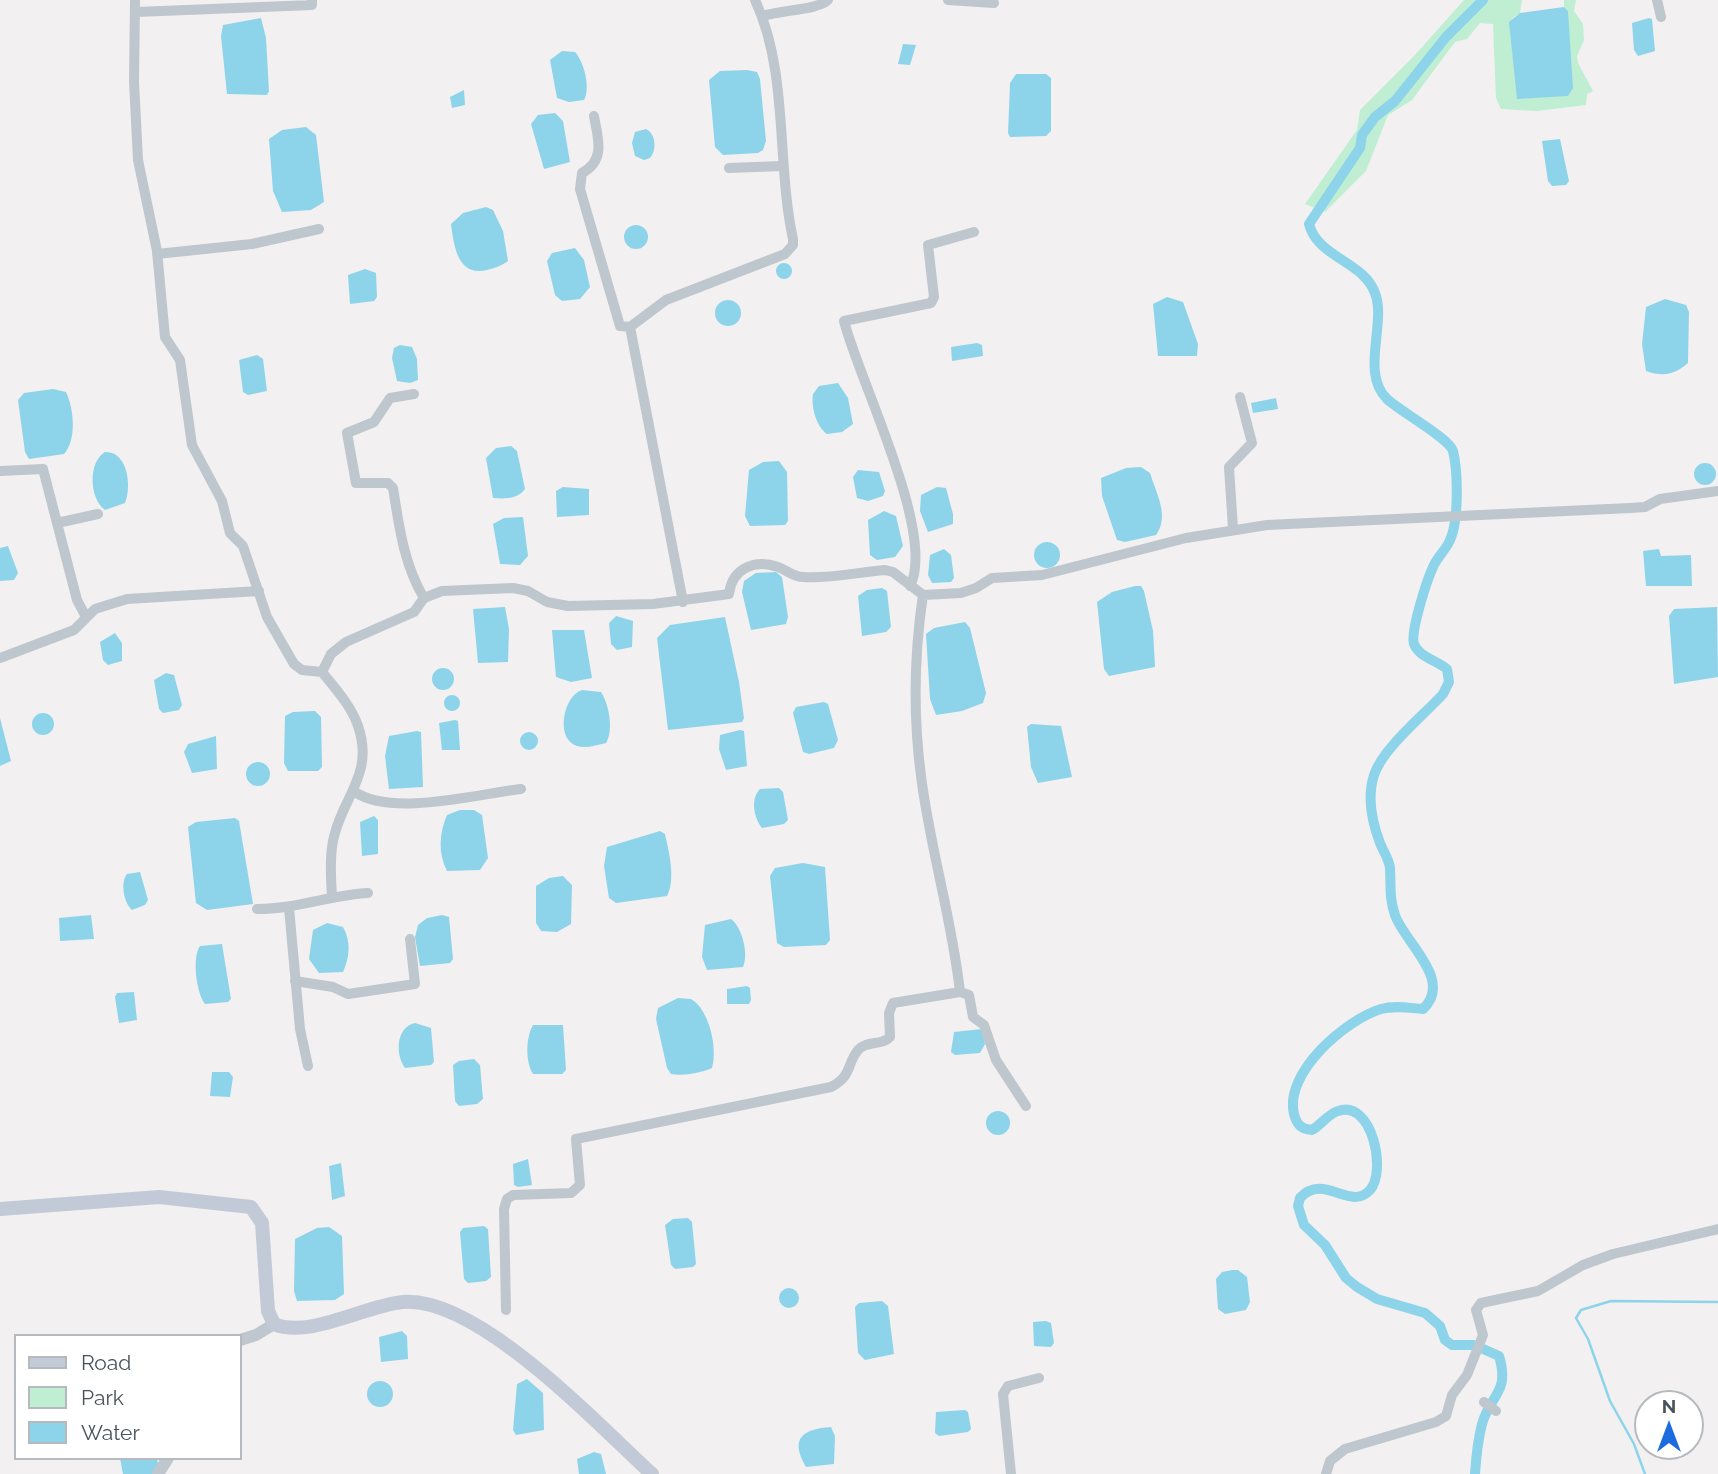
<!DOCTYPE html>
<style>
body{margin:0}
#map{position:relative;width:1718px;height:1474px;overflow:hidden;background:#f2f0f0;font-family:Raleway,sans-serif}
canvas{display:block}
.legend{position:absolute;left:14px;top:1334px;width:228px;height:126px;box-sizing:border-box;background:#fff;border:2px solid #b6babe;margin:0;padding:9px 12px;list-style:none;font-size:21px;color:#48525d}
.legend li{display:flex;align-items:center;gap:14px;height:35px}
.legend b{width:35px;border:2px solid #b6babe}
.north{position:absolute;left:1634px;top:1390px;width:70px;height:70px;box-sizing:border-box;background:#fff;border:2px solid #b6babe;border-radius:50%;rotate:0deg;font-size:19px;font-weight:700;line-height:28px;text-align:center;color:#48525d}
.north::after{content:'';display:block;margin:auto;width:24px;height:32px;background:#1d6cdf;clip-path:polygon(50% 0,100% 100%,50% 72%,0 100%)}
</style>
<div id="map">
<canvas width="1718" height="1474"></canvas>
<ul class="legend">
<li><b style="height:9px;background:#c1cad6"></b>Road</li>
<li><b style="height:19px;background:#bfeed3"></b>Park</li>
<li><b style="height:19px;background:#8dd4ea"></b>Water</li>
</ul>
<div class="north">N</div>
</div>
<script>
const g = document.querySelector('canvas').getContext('2d');
g.lineJoin = 'round';
function fillPath(path, color) { g.fillStyle = color; g.fill(path, 'evenodd'); }
function stroke(path, color, width, dash) { g.strokeStyle = color; g.lineWidth = width; g.lineCap = dash ? 'butt' : 'round'; g.setLineDash(dash || []); g.stroke(path); }
fillPath(new Path2D(`
 M 1464,0 L 1522,0 L 1520,13 L 1511,19 L 1568,11 L 1564,7 L 1564,0 L 1576,0 L 1574,11 L 1583,24 L 1584,40 L 1577,56 L 1578,63 L 1593,91 L 1587,94 L 1586,105 L 1537,111 L 1501,109 L 1496,98 L 1493,24 L 1480,23 L 1467,39 L 1455,42 L 1412,100 L 1388,115 L 1366,171 L 1325,212 L 1305,204 L 1357,130 L 1360,110 L 1415,55 Z`), '#bfeed3');
fillPath(new Path2D(`
 M 1564,7 L 1568,11 L 1573,88 L 1568,96 L 1517,99 L 1509,22 L 1520,13 Z
 M 261,18 L 266,38 L 269,91 L 267,95 L 227,94 L 221,36 L 223,25 Z
 M 1649,18 L 1652,19 L 1655,51 L 1638,56 L 1634,50 L 1632,23 Z
 M 903,44 L 916,45 L 910,65 L 898,64 Z
 M 562,51 L 575,52 C 584,62 591,88 584,100 L 569,102 L 557,98 L 550,60 Z
 M 747,70 L 757,72 L 760,79 L 766,141 L 763,150 L 758,153 L 723,155 L 715,147 L 709,80 L 720,71 Z
 M 1016,74 L 1046,74 L 1051,78 L 1051,131 L 1046,136 L 1010,137 L 1008,133 L 1010,83 Z
 M 464,90 L 465,105 L 452,108 L 450,97 Z
 M 555,113 L 563,121 L 570,162 L 544,169 L 531,124 L 538,115 Z
 M 306,127 L 316,135 L 324,202 L 311,210 L 282,212 L 273,191 L 269,139 L 282,130 Z
 M 646,129 C 656,134 657,150 650,158 L 644,160 L 635,156 L 632,143 L 635,132 Z
 M 1560,139 L 1569,181 L 1566,185 L 1552,186 L 1548,181 L 1542,141 Z
 M 486,207 L 493,210 L 503,231 L 508,261 C 501,266 495,268 487,270 C 458,277 454,247 451,224 L 463,213 Z
 M624 237a12 12 0 1 1 24 0a12 12 0 1 1-24 0Z
 M 575,248 L 584,260 L 590,287 L 580,299 L 562,301 L 555,295 L 547,261 L 552,253 Z
 M776 271a8 8 0 1 1 16 0a8 8 0 1 1-16 0Z
 M 365,269 L 376,273 L 377,297 L 374,301 L 350,304 L 348,275 Z
 M 1167,297 L 1183,302 L 1198,344 L 1197,356 L 1158,356 L 1153,304 Z
 M 1665,299 L 1686,305 L 1689,312 L 1688,363 C 1674,375 1663,377 1646,371 L 1642,344 L 1646,307 Z
 M715 313a13 13 0 1 1 26 0a13 13 0 1 1-26 0Z
 M 977,343 L 982,345 L 983,356 L 952,361 L 951,347 Z
 M 400,345 L 412,347 L 417,359 L 418,380 L 410,383 L 397,381 L 392,358 L 394,348 Z
 M 257,355 L 263,359 L 267,391 L 248,395 L 243,392 L 239,360 Z
 M 838,383 L 848,398 L 853,424 L 842,432 L 827,434 C 816,426 811,407 813,394 L 819,386 Z
 M 53,389 L 66,392 C 74,409 77,440 64,454 L 29,459 L 25,452 L 18,400 L 24,393 Z
 M 1276,398 L 1278,409 L 1253,413 L 1251,403 Z
 M 511,446 L 517,451 L 525,489 C 518,499 505,499 493,498 L 486,458 L 496,448 Z
 M 105,452 C 128,451 132,487 125,503 L 105,510 C 89,498 88,462 105,452 Z
 M 779,461 L 787,472 L 788,521 L 785,525 L 750,526 L 745,516 L 749,470 L 763,462 Z
 M1694 474a11 11 0 1 1 22 0a11 11 0 1 1-22 0Z
 M 1141,467 L 1150,473 C 1156,493 1170,516 1156,535 L 1125,542 L 1117,540 L 1102,496 L 1101,478 L 1126,468 Z
 M 858,470 L 879,472 L 885,491 L 883,496 L 868,501 L 857,498 L 853,477 Z
 M 563,487 L 589,489 L 589,515 L 557,517 L 556,491 Z
 M 937,487 L 946,488 L 953,514 L 953,524 L 928,532 L 920,511 L 921,495 Z
 M 884,511 L 896,516 L 903,546 L 895,557 L 877,560 L 870,555 L 868,520 Z
 M 523,517 L 528,556 L 520,565 L 500,564 L 493,524 L 504,518 Z
 M1034 555a13 13 0 1 1 26 0a13 13 0 1 1-26 0Z
 M 8,546 L 18,573 L 14,580 L 0,581 L 0,548 Z
 M 944,549 L 951,555 L 954,578 L 951,582 L 932,583 L 928,575 L 930,555 Z
 M 1659,549 L 1661,556 L 1691,555 L 1692,586 L 1646,586 L 1643,551 Z
 M 776,572 L 782,577 L 788,617 L 786,624 L 751,630 L 742,592 L 744,581 L 756,573 Z
 M 1135,586 L 1141,586 L 1144,591 L 1153,631 L 1155,667 L 1109,676 L 1104,669 L 1097,602 L 1112,592 Z
 M 882,588 L 887,591 L 891,627 L 886,632 L 862,636 L 858,596 L 867,590 Z
 M 505,607 L 509,629 L 508,662 L 478,663 L 473,609 Z
 M 1717,607 L 1718,677 L 1674,684 L 1669,616 L 1674,609 Z
 M 616,616 L 633,621 L 632,647 L 617,650 L 611,644 L 609,623 Z
 M 725,617 L 739,682 L 744,718 L 742,722 L 668,730 L 657,638 L 670,625 Z
 M 965,622 L 970,628 L 986,693 L 983,703 L 962,711 L 936,715 L 930,699 L 926,634 L 934,628 Z
 M 552,630 L 584,630 L 592,678 L 571,682 L 556,677 Z
 M 115,633 L 122,643 L 122,661 L 108,665 L 103,660 L 100,642 Z
 M432 679a11 11 0 1 1 22 0a11 11 0 1 1-22 0Z
 M 166,673 L 174,675 L 182,705 L 179,710 L 163,713 L 159,709 L 154,680 Z
 M 582,690 L 601,692 C 609,704 614,731 606,743 C 597,745 586,749 577,746 C 555,739 563,696 582,690 Z
 M444 703a8 8 0 1 1 16 0a8 8 0 1 1-16 0Z
 M 824,702 L 828,704 L 838,740 L 834,748 L 809,754 L 803,752 L 793,713 L 796,707 Z
 M 315,711 L 321,717 L 322,767 L 318,771 L 288,771 L 284,763 L 285,716 L 293,712 Z
 M32 724a11 11 0 1 1 22 0a11 11 0 1 1-22 0Z
 M 0,718 L 11,761 L 0,766 Z
 M 455,720 L 458,721 L 460,750 L 442,750 L 439,723 Z
 M 1031,724 L 1061,726 L 1072,777 L 1038,783 L 1031,767 L 1027,727 Z
 M 740,730 L 744,731 L 747,766 L 726,770 L 719,749 L 720,735 Z
 M 417,731 L 421,732 L 423,787 L 389,789 L 385,756 L 389,736 Z
 M520 741a9 9 0 1 1 18 0a9 9 0 1 1-18 0Z
 M 216,736 L 217,769 L 192,773 L 184,752 L 188,744 Z
 M246 774a12 12 0 1 1 24 0a12 12 0 1 1-24 0Z
 M 779,788 L 783,792 L 788,820 L 784,824 L 762,828 C 754,818 750,799 760,789 Z
 M 460,810 L 474,810 L 482,815 L 488,858 L 480,870 L 447,871 C 438,853 439,834 447,815 Z
 M 374,816 L 378,820 L 378,854 L 362,856 L 360,822 Z
 M 235,818 L 239,821 L 253,904 L 207,910 L 196,903 L 188,827 L 196,822 Z
 M 660,831 L 665,834 C 669,852 676,880 667,896 L 616,903 L 609,898 L 604,866 L 607,847 Z
 M 803,863 L 825,867 L 830,940 L 826,945 L 784,947 L 777,943 L 770,876 L 775,868 Z
 M 140,872 L 148,900 L 145,905 L 132,910 C 124,903 120,883 127,874 Z
 M 563,876 L 572,885 L 571,924 L 557,932 L 541,931 L 536,923 L 536,886 L 549,878 Z
 M 91,915 L 94,939 L 60,941 L 59,918 Z
 M 442,915 L 449,917 L 453,959 L 450,963 L 420,966 L 415,937 L 418,925 L 427,918 Z
 M 731,919 C 742,927 749,954 743,967 L 707,970 L 702,957 L 705,925 Z
 M 327,923 L 343,927 C 351,941 350,957 343,972 L 319,973 L 309,959 L 313,930 Z
 M 222,944 L 231,999 L 228,1002 L 205,1004 C 196,992 192,957 200,946 Z
 M 747,986 L 750,988 L 751,1000 L 749,1004 L 727,1004 L 727,989 Z
 M 134,992 L 137,1020 L 119,1023 L 115,997 L 117,993 Z
 M 678,998 L 691,999 C 709,1009 718,1048 712,1068 C 701,1073 684,1076 671,1074 L 667,1068 L 656,1019 L 658,1008 Z
 M 415,1023 L 431,1028 L 434,1062 L 431,1065 L 405,1068 C 395,1054 396,1027 415,1023 Z
 M 533,1025 L 563,1025 L 566,1070 L 562,1074 L 533,1074 C 525,1061 526,1037 533,1025 Z
 M 982,1029 L 985,1044 L 980,1053 L 955,1055 L 951,1052 L 954,1032 Z
 M 474,1059 L 480,1065 L 483,1099 L 477,1104 L 459,1106 L 455,1101 L 453,1065 L 459,1061 Z
 M 212,1072 L 229,1072 L 233,1077 L 230,1097 L 210,1096 Z
 M986 1123a12 12 0 1 1 24 0a12 12 0 1 1-24 0Z
 M 528,1159 L 532,1185 L 518,1187 L 514,1185 L 513,1164 Z
 M 341,1163 L 345,1196 L 332,1200 L 329,1166 Z
 M 688,1218 L 692,1222 L 696,1264 L 693,1267 L 675,1269 L 671,1265 L 665,1225 L 673,1219 Z
 M 484,1226 L 488,1229 L 491,1277 L 486,1281 L 468,1283 L 464,1279 L 460,1232 L 463,1228 Z
 M 329,1227 L 342,1236 L 344,1294 L 335,1300 L 297,1301 L 294,1291 L 295,1239 L 317,1228 Z
 M 1232,1270 L 1238,1270 L 1247,1277 L 1250,1302 L 1246,1310 L 1225,1314 L 1218,1309 L 1216,1279 L 1222,1272 Z
 M779 1298a10 10 0 1 1 20 0a10 10 0 1 1-20 0Z
 M 882,1301 L 888,1306 L 894,1354 L 865,1360 L 858,1353 L 855,1307 L 859,1303 Z
 M 1046,1321 L 1051,1323 L 1054,1343 L 1051,1347 L 1034,1346 L 1033,1322 Z
 M 402,1331 L 407,1336 L 408,1359 L 381,1362 L 379,1337 Z
 M 527,1379 L 543,1393 L 544,1430 L 516,1435 L 513,1430 L 517,1384 Z
 M367 1394a13 13 0 1 1 26 0a13 13 0 1 1-26 0Z
 M 965,1410 L 968,1412 L 971,1429 L 968,1432 L 939,1436 L 935,1433 L 936,1412 Z
 M 831,1427 L 835,1436 L 834,1464 L 806,1467 C 789,1438 803,1429 831,1427 Z
 M 594,1452 L 601,1454 L 606,1474 L 579,1474 L 577,1459 Z
 M 120,1458 L 157,1458 L 158,1464 L 152,1474 L 123,1474 Z`), '#8dd4ea');
stroke(new Path2D(`
 M 1645,1474 L 1634,1444 L 1610,1401 L 1588,1339 L 1576,1318 L 1581,1310 L 1611,1301 L 1718,1302`), '#8dd4ea', 2.5);
stroke(new Path2D(`
 M 1475,1474 C 1476,1458 1478,1440 1482,1424 C 1491,1394 1510,1392 1499,1356 L 1474,1345 L 1452,1345 L 1445,1340 L 1440,1326 L 1425,1313 L 1377,1299 L 1357,1287 L 1346,1278 L 1325,1245 L 1304,1225 L 1298,1206 L 1300,1198 C 1324,1172 1350,1212 1370,1190 C 1387,1171 1372,1099 1338,1111 C 1328,1114 1321,1125 1312,1130 C 1301,1129 1297,1125 1294,1114 C 1284,1073 1345,1020 1381,1009 C 1395,1005 1409,1008 1423,1009 C 1454,980 1404,942 1395,915 C 1389,898 1391,885 1390,868 C 1389,859 1383,851 1380,843 C 1372,822 1367,797 1374,775 C 1383,748 1423,716 1443,694 L 1449,682 L 1447,669 C 1436,660 1419,657 1414,644 C 1410,632 1427,580 1433,567 C 1437,557 1446,550 1450,540 C 1459,521 1458,471 1453,451 C 1449,438 1401,412 1387,399 C 1361,374 1385,326 1376,296 C 1366,261 1318,259 1309,224 L 1360,148 L 1362,135 L 1375,117 L 1395,101 L 1446,37 L 1483,0`), '#8dd4ea', 10);
stroke(new Path2D(`
 M 135,0 L 134,82 L 138,160 L 157,251 L 165,337 L 180,360 L 192,445 L 222,501 L 230,533 L 243,546 L 267,617 L 283,645 L 294,664 L 302,670 L 322,672 L 331,654 L 346,642 L 414,612 L 424,598 L 442,591 L 513,588 L 528,591 L 547,602 L 568,606 L 653,604 L 729,594 C 732,568 755,559 778,567 C 787,570 793,577 803,577 C 830,579 858,572 885,570 L 893,572 L 923,595 L 961,593 L 976,588 L 992,578 L 1042,575 L 1186,538 L 1267,525 L 1630,508 L 1645,507 L 1660,499 L 1718,491
 M 948,0 L 994,3
 M 1657,0 L 1661,17
 M 136,12 L 312,5 L 312,0
 M 763,16 C 779,10 819,10 828,0
 M 594,116 C 598,139 606,160 582,173 L 580,189 L 620,326 L 630,327 L 666,300 L 785,254 L 793,245 L 793,239 C 776,160 789,73 755,0
 M 729,168 L 782,166
 M 157,254 L 252,244 L 319,229
 M 630,327 L 683,602
 M 414,394 L 390,398 L 374,422 L 347,433 L 356,483 L 388,483 L 393,488 C 399,526 404,565 424,598
 M 0,471 L 43,469 L 77,600 L 86,617
 M 57,523 L 98,514
 M 1233,529 L 1229,467 L 1252,443 L 1240,397
 M 910,586 C 937,534 858,378 844,321 L 931,303 L 934,297 L 928,245 L 974,232
 M 0,658 L 74,630 L 95,609 L 127,599 L 259,591
 M 322,672 C 335,688 352,707 358,726 C 374,772 345,795 335,833 C 329,852 331,878 332,898
 M 355,792 C 392,817 477,794 521,789
 M 289,908 L 300,1029 L 308,1066
 M 257,909 C 296,909 330,895 368,893
 M 295,981 L 333,987 L 348,994 L 415,984 L 410,939
 M 960,992 L 969,995 L 973,1017 L 984,1025 L 996,1060 L 1026,1106
 M 506,1310 L 504,1209 L 507,1199 L 513,1195 L 571,1193 L 580,1185 L 576,1139 L 831,1087 C 853,1075 846,1065 858,1050 C 867,1040 882,1046 890,1037 L 889,1013 L 893,1003 L 960,992 C 952,919 930,848 921,776 C 913,715 914,655 923,595
 M 1484,1402 L 1496,1411
 M 1011,1474 L 1003,1394 L 1008,1386 L 1039,1378
 M 1326,1474 L 1330,1461 L 1345,1449 L 1436,1422 L 1446,1416 L 1452,1395 L 1467,1375 L 1483,1335 L 1476,1310 L 1481,1303 L 1538,1291 L 1583,1265 L 1613,1254 L 1718,1229`), '#bec6ce', 10);
stroke(new Path2D(`
 M 240,1340 L 256,1335 L 274,1324
 M 158,1474 L 168,1458`), '#bec6ce', 12);
stroke(new Path2D(`
 M 0,1209 L 159,1197 L 251,1207 L 262,1223 L 268,1311 L 274,1324 C 310,1339 366,1305 403,1302 C 478,1296 598,1425 652,1474`), '#c1cad6', 14);
</script>
